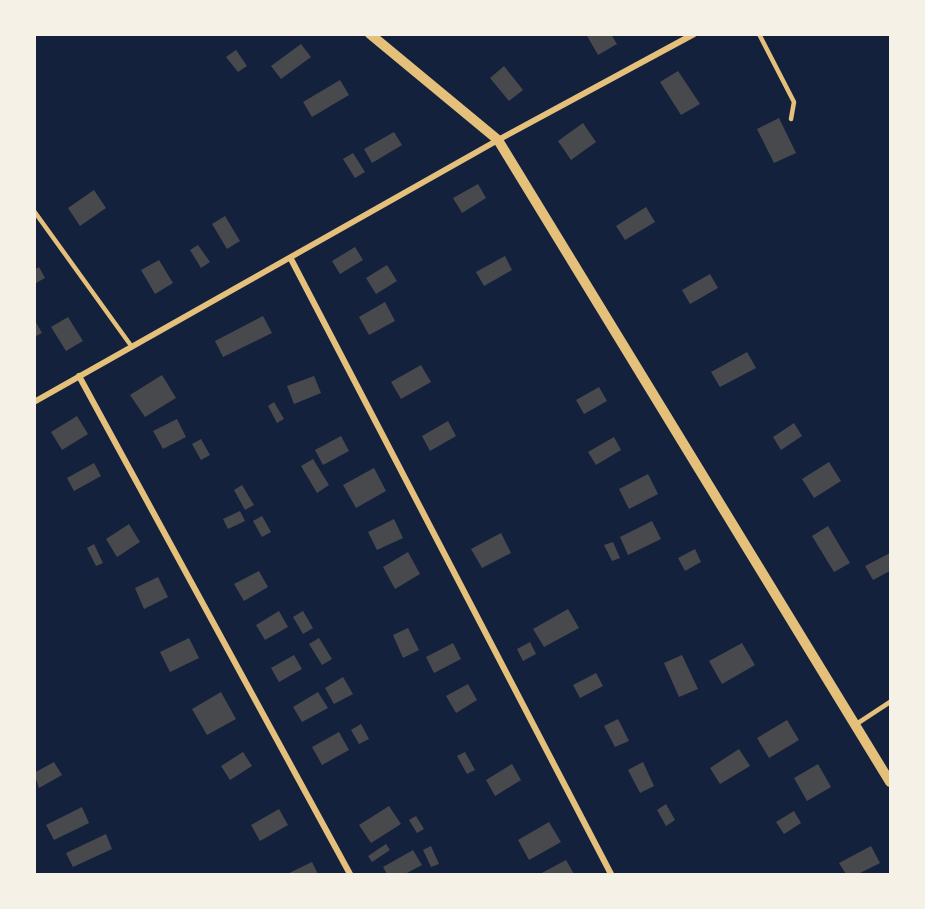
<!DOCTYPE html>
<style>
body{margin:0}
#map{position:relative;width:925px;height:909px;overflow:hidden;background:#14213d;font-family:Barlow,sans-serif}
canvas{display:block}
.frame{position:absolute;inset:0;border:36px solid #f6f1e7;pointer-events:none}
</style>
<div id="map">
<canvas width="925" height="909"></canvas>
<div class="frame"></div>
</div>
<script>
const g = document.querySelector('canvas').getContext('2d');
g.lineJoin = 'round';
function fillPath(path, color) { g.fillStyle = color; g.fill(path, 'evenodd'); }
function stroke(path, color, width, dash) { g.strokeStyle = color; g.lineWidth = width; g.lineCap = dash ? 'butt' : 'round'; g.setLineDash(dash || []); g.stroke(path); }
fillPath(new Path2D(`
 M 586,34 L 611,34 L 617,44 L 598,55 Z
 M 301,44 L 311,57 L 281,79 L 271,66 Z
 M 236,50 L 247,66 L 238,72 L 226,57 Z
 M 504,66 L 523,90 L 509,101 L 490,78 Z
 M 678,71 L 700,104 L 681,115 L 660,82 Z
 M 340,80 L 349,95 L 312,117 L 303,102 Z
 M 779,118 L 796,153 L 774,163 L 757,129 Z
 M 583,123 L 596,142 L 571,160 L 558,141 Z
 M 394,132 L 402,145 L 372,163 L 364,149 Z
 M 353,153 L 365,172 L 355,178 L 343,159 Z
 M 478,184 L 486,198 L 462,213 L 453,198 Z
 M 94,190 L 106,208 L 80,226 L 68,208 Z
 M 646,207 L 655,222 L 625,240 L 616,226 Z
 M 225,216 L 240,241 L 227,249 L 212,224 Z
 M 198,245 L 210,262 L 201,268 L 190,250 Z
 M 355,247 L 363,260 L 340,274 L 332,261 Z
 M 505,256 L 512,270 L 484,286 L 476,272 Z
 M 159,260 L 173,283 L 155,294 L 141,270 Z
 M 387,265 L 397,281 L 376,294 L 366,278 Z
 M 39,267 L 45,278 L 34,284 L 34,270 Z
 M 710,274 L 718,288 L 690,304 L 682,290 Z
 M 385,302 L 395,321 L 369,335 L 359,317 Z
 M 263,316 L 272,333 L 223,357 L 215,341 Z
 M 68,317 L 83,341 L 66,351 L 51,327 Z
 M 34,319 L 42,333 L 34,337 Z
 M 747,352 L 756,368 L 720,387 L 711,372 Z
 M 421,365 L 431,382 L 401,399 L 391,382 Z
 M 162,375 L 176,398 L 145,417 L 130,395 Z
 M 314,376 L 321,393 L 294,404 L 287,386 Z
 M 599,387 L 607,401 L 584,414 L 576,400 Z
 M 274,402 L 284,419 L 277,423 L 268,406 Z
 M 77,416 L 88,434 L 62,450 L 51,432 Z
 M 177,419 L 186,437 L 163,449 L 153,431 Z
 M 448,421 L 456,436 L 430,451 L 422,436 Z
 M 794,423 L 802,436 L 781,450 L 773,437 Z
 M 341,436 L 349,451 L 323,465 L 315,450 Z
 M 614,437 L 621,450 L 596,465 L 588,452 Z
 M 201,439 L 210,455 L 201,460 L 192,444 Z
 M 313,459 L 329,485 L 317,493 L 301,466 Z
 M 829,462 L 841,481 L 814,498 L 802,479 Z
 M 94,463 L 101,476 L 74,491 L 67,478 Z
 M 374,468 L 386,491 L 356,508 L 343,485 Z
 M 648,474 L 658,494 L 629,509 L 619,489 Z
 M 242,485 L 254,505 L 245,510 L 234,490 Z
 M 240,511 L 245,521 L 228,529 L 223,519 Z
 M 262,516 L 271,532 L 262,537 L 253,521 Z
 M 394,519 L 403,538 L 377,550 L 368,532 Z
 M 652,521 L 661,539 L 628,555 L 620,537 Z
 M 129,524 L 140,542 L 117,557 L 106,539 Z
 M 828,526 L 850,563 L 834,572 L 812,536 Z
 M 501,533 L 511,553 L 482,568 L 471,549 Z
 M 613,542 L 620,558 L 612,561 L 604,545 Z
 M 94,544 L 103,563 L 96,566 L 87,548 Z
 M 695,549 L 701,562 L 685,571 L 678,558 Z
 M 408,552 L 420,574 L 395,589 L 383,567 Z
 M 890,553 L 890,571 L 873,580 L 865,566 Z
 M 259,571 L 268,587 L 244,601 L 234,584 Z
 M 158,577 L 168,597 L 144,609 L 135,588 Z
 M 568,609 L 579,628 L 544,647 L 533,629 Z
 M 279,611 L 288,627 L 265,640 L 256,625 Z
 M 303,611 L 313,628 L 303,634 L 293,617 Z
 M 408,628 L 419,650 L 403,658 L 393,635 Z
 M 189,638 L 199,658 L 170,672 L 160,652 Z
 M 319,638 L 332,659 L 322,665 L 309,644 Z
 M 530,642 L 536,654 L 523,661 L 517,649 Z
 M 453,643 L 461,659 L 434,673 L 426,657 Z
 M 742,643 L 755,665 L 722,684 L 709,661 Z
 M 294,655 L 302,669 L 279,682 L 271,668 Z
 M 682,655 L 698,689 L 679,697 L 664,663 Z
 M 596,673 L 603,686 L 580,698 L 573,685 Z
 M 343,677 L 353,694 L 334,704 L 325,688 Z
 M 468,684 L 477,700 L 456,713 L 446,696 Z
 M 221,692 L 236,719 L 207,735 L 192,709 Z
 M 318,692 L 328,708 L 302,722 L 293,707 Z
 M 618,719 L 629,741 L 615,747 L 604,726 Z
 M 787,720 L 799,740 L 769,758 L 757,738 Z
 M 361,724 L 369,739 L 359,744 L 351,730 Z
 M 339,732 L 349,750 L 322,765 L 312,747 Z
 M 739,749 L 750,766 L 720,784 L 710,768 Z
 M 243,752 L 252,766 L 230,780 L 221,766 Z
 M 465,752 L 475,770 L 467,774 L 457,756 Z
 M 54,762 L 62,775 L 39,788 L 34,773 Z
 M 643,762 L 654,786 L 640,793 L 628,770 Z
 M 512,764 L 521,780 L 495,796 L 486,780 Z
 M 818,764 L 831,787 L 807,801 L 794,778 Z
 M 666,804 L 675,820 L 666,826 L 657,810 Z
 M 389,806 L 401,824 L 371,843 L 359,825 Z
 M 82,807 L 89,823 L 54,840 L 46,825 Z
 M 279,809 L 288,825 L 260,841 L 251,825 Z
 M 794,811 L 801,823 L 784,834 L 776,822 Z
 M 416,816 L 424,829 L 417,833 L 409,820 Z
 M 549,822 L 561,842 L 529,860 L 518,840 Z
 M 106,834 L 112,849 L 73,867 L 66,853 Z
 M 386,844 L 390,850 L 372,862 L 368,856 Z
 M 431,846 L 439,864 L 431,867 L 423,850 Z
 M 871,846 L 880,863 L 858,874 L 846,874 L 839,863 Z
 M 413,850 L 422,865 L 405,874 L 387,874 L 383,867 Z
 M 566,860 L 574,874 L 540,874 Z
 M 312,862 L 318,874 L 287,874 Z`), '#48494c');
stroke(new Path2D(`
 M 759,34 L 794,102 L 791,119
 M 34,211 L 132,347
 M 855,725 L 890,702`), '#e5c07b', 4.5);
stroke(new Path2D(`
 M 291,259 L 611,874
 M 79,376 L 350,874
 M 34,402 L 498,140 L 694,34`), '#e5c07b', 6);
stroke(new Path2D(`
 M 370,34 L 498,140 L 890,782`), '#e5c07b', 10);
</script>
